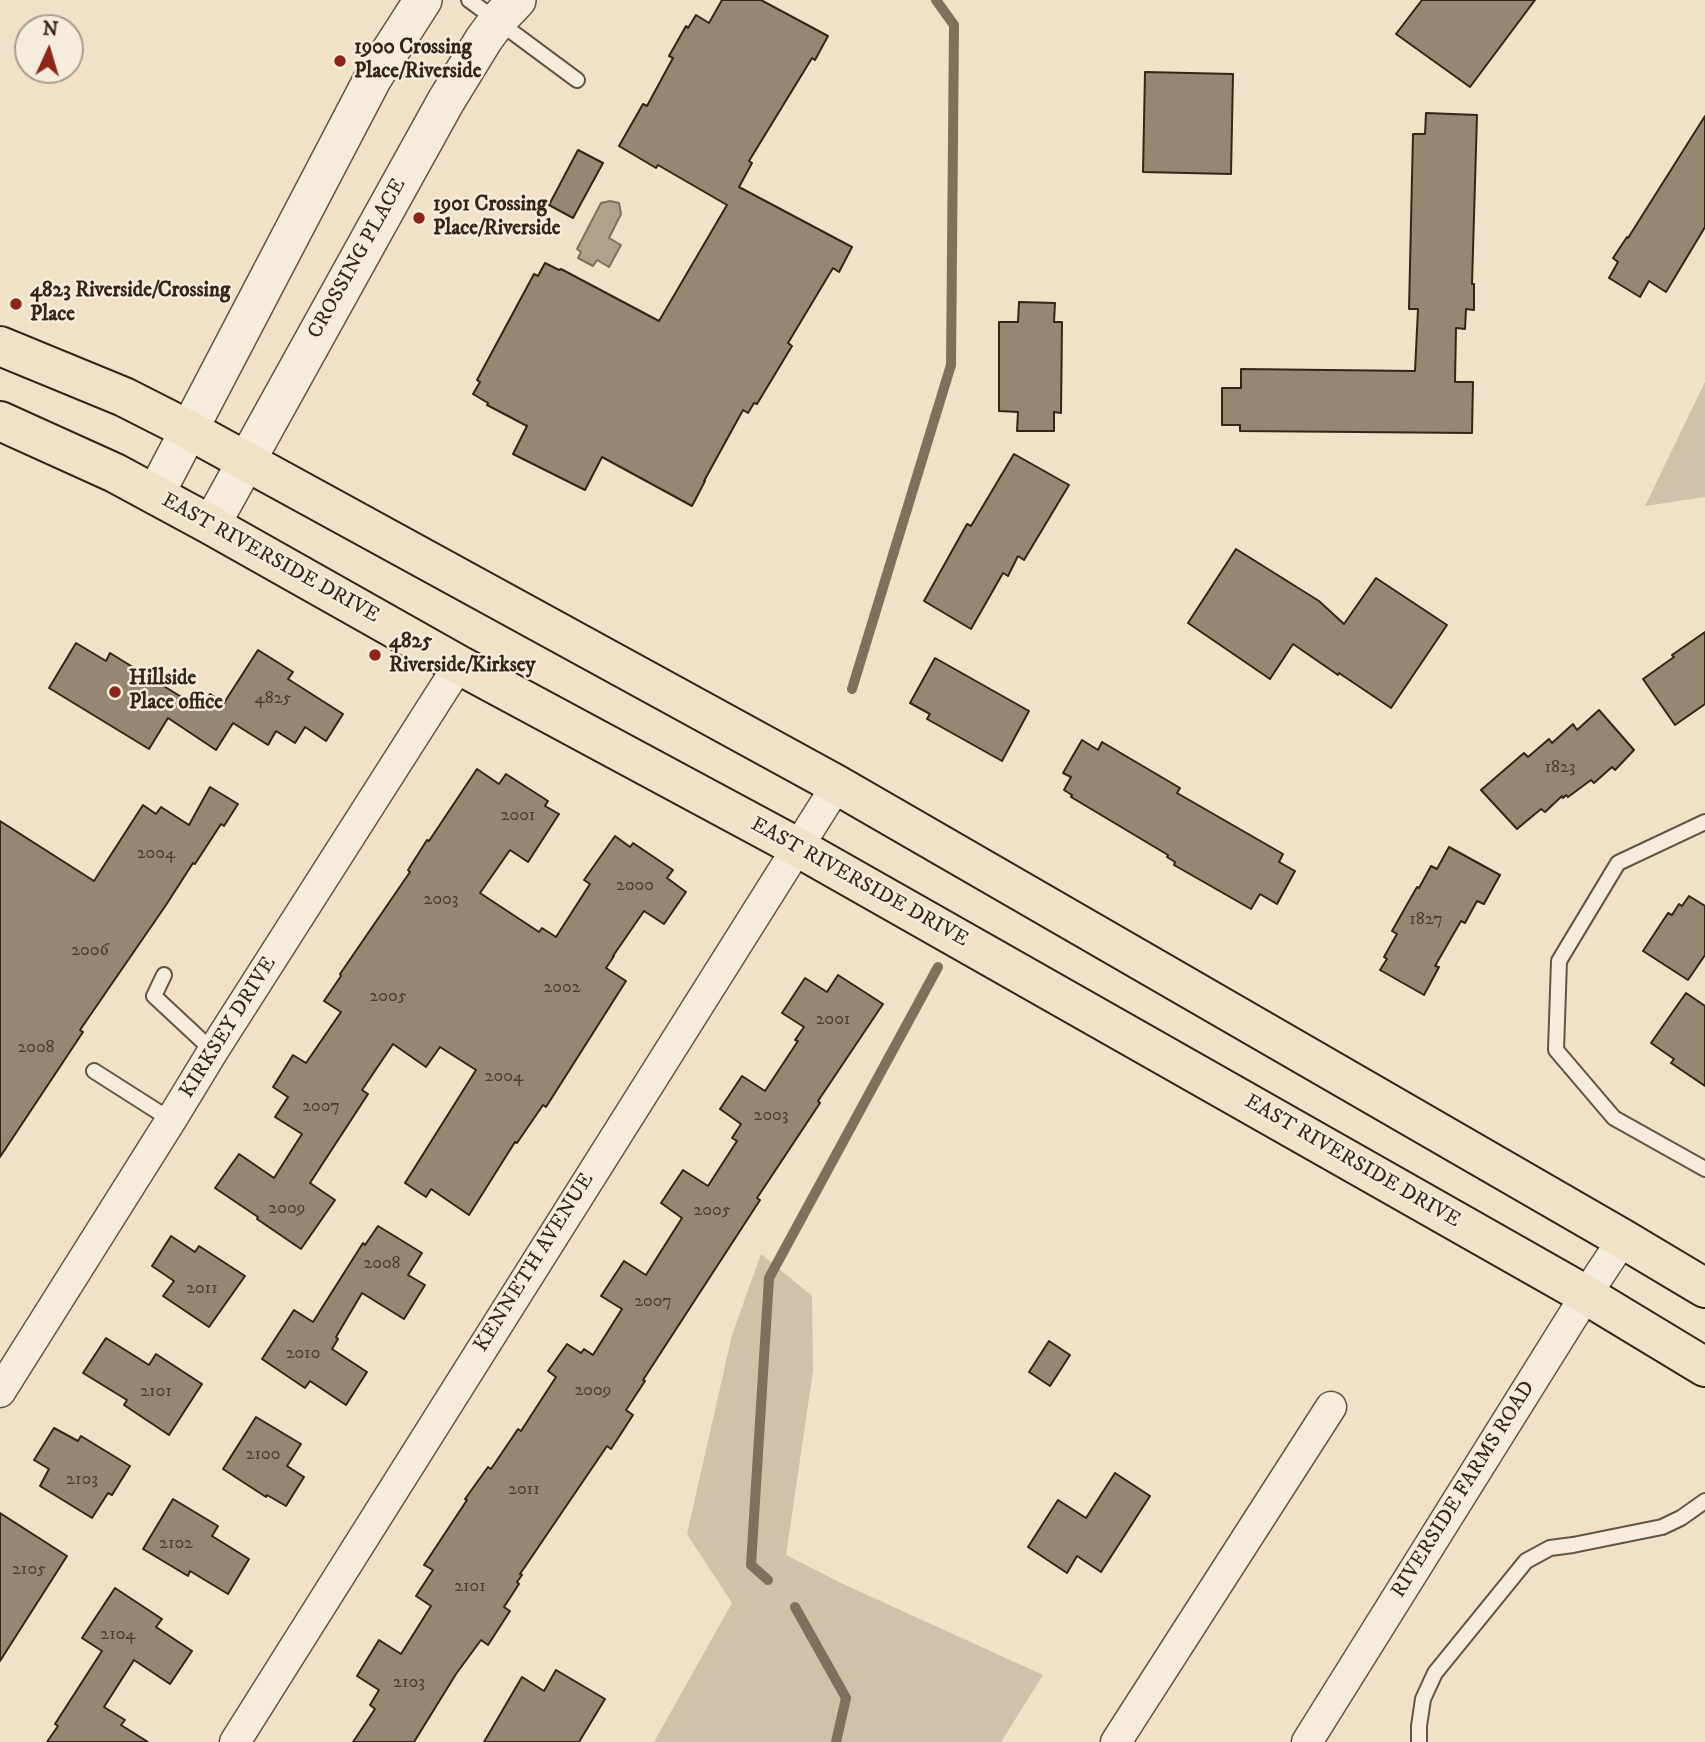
<!DOCTYPE html>
<style>
body{margin:0}
#map{position:relative;width:1705px;height:1742px;overflow:hidden;background:#f1e1c7;font-family:"IM FELL DW Pica",serif}
canvas{display:block}
.north{position:absolute;left:14px;top:14px;width:70px;height:70px;box-sizing:border-box;background:#f6ecdb;border:2px solid #a89d8d;border-radius:50%;rotate:4deg;font-size:19px;font-weight:700;line-height:28px;text-align:center;color:#332617}
.north::after{content:'';display:block;margin:auto;width:24px;height:32px;background:#8f2418;clip-path:polygon(50% 0,100% 100%,50% 72%,0 100%)}
</style>
<div id="map">
<canvas width="1705" height="1742"></canvas>
<div class="north">N</div>
</div>
<script>
const g = document.querySelector('canvas').getContext('2d');
g.lineJoin = 'round';
function fillPath(path, color) { g.fillStyle = color; g.fill(path, 'evenodd'); }
function stroke(path, color, width, dash) { g.strokeStyle = color; g.lineWidth = width; g.lineCap = dash ? 'butt' : 'round'; g.setLineDash(dash || []); g.stroke(path); }
function label(font, color, halo, rows, align = 'center') {
  g.font = font + ' "IM FELL DW Pica",serif'; g.lineWidth = 5; g.setLineDash([]); g.textBaseline = 'middle'; g.strokeStyle = halo; g.fillStyle = color; for (const [text, x, y, turn = 0] of rows) {
    g.save(); g.translate(x, y); g.rotate((+turn || 0) * Math.PI / 180); g.textAlign = isNaN(turn) ? turn : align; if (halo) g.strokeText(text, 0, 0); g.fillText(text, 0, 0); g.restore();
  }
}
fillPath(new Path2D(`
 M 1705,382 L 1705,497 L 1645,506 Z
 M 761,1254 L 812,1296 L 813,1371 L 786,1555 L 843,1584 L 1043,1675 L 1001,1742 L 654,1742 L 732,1603 L 687,1534 L 732,1335 Z`), '#d1c1a9');
const water = new Path2D(`
 M 610,201 L 619,203 L 621,214 L 609,238 L 621,245 L 609,267 L 597,260 L 593,266 L 578,258 L 581,252 L 577,249 L 601,203 Z`);
fillPath(water, '#b0a18b');
stroke(water, '#7e705d', 2);
stroke(new Path2D(`
 M 852,689 L 951,365 L 954,25 L 936,0
 M 768,1580 L 751,1565 L 769,1278 L 938,967
 M 795,1607 L 846,1698 L 836,1742`), '#7e705d', 10);
const building = new Path2D(`
 M 722,0 L 761,0 L 828,36 L 815,60 L 812,58 L 749,161 L 752,163 L 739,187 L 852,247 L 839,272 L 833,268 L 788,343 L 792,346 L 757,404 L 754,403 L 748,413 L 743,410 L 704,481 L 705,481 L 692,506 L 602,457 L 585,490 L 513,454 L 527,426 L 487,405 L 488,403 L 473,394 L 480,382 L 477,380 L 534,274 L 538,276 L 545,263 L 559,270 L 561,269 L 659,321 L 727,205 L 658,165 L 656,168 L 619,146 L 643,104 L 647,106 L 673,58 L 669,56 L 686,26 L 688,28 L 696,15 L 709,23 Z
 M 1422,0 L 1535,0 L 1470,87 L 1396,34 Z
 M 1145,72 L 1233,74 L 1231,174 L 1143,172 Z
 M 1426,113 L 1477,115 L 1472,284 L 1474,284 L 1474,310 L 1466,309 L 1465,329 L 1456,328 L 1455,382 L 1473,382 L 1472,433 L 1240,431 L 1240,425 L 1222,425 L 1222,388 L 1241,388 L 1241,369 L 1415,371 L 1418,309 L 1409,309 L 1413,134 L 1425,134 Z
 M 1705,116 L 1705,227 L 1666,292 L 1649,281 L 1640,297 L 1609,278 L 1618,262 L 1613,258 L 1627,237 L 1628,238 Z
 M 578,150 L 603,163 L 573,218 L 549,205 Z
 M 1019,302 L 1055,303 L 1054,322 L 1062,322 L 1061,413 L 1054,412 L 1054,431 L 1017,431 L 1018,412 L 999,411 L 999,322 L 1018,322 Z
 M 1014,454 L 1069,485 L 1024,560 L 1018,556 L 1008,576 L 1003,573 L 971,629 L 924,601 L 967,524 L 971,526 Z
 M 1236,549 L 1319,601 L 1344,624 L 1376,578 L 1447,625 L 1391,708 L 1339,673 L 1338,675 L 1293,644 L 1270,679 L 1188,623 Z
 M 1705,632 L 1705,704 L 1675,725 L 1643,679 L 1674,657 L 1672,655 Z
 M 76,643 L 106,661 L 110,653 L 201,709 L 210,694 L 224,703 L 258,650 L 293,672 L 288,679 L 343,714 L 326,741 L 305,727 L 295,743 L 276,731 L 268,745 L 233,723 L 216,750 L 168,718 L 149,749 L 49,688 Z
 M 935,658 L 1029,711 L 1002,761 L 927,719 L 930,714 L 910,703 Z
 M 1599,710 L 1634,750 L 1615,770 L 1612,767 L 1594,783 L 1591,780 L 1568,797 L 1566,795 L 1563,798 L 1562,796 L 1545,812 L 1541,809 L 1517,829 L 1481,790 L 1524,753 L 1528,757 L 1549,739 L 1552,743 L 1573,724 L 1577,730 Z
 M 1082,740 L 1098,750 L 1102,742 L 1180,788 L 1177,793 L 1283,854 L 1279,862 L 1295,871 L 1277,904 L 1260,894 L 1251,909 L 1174,865 L 1175,862 L 1167,857 L 1168,855 L 1071,797 L 1072,795 L 1064,790 L 1071,777 L 1063,773 Z
 M 477,769 L 499,784 L 506,774 L 548,801 L 545,806 L 559,814 L 528,862 L 510,850 L 480,893 L 539,932 L 542,928 L 556,937 L 590,884 L 584,880 L 615,836 L 630,847 L 633,843 L 673,870 L 667,878 L 686,892 L 664,924 L 644,911 L 613,956 L 614,956 L 606,968 L 626,981 L 546,1107 L 543,1105 L 517,1143 L 515,1142 L 469,1215 L 431,1189 L 426,1197 L 405,1183 L 476,1070 L 440,1047 L 426,1067 L 393,1044 L 362,1090 L 368,1094 L 310,1183 L 335,1200 L 301,1249 L 257,1219 L 258,1217 L 215,1188 L 239,1154 L 274,1178 L 302,1134 L 275,1117 L 288,1097 L 273,1087 L 293,1055 L 306,1063 L 341,1012 L 324,1001 L 341,976 L 340,974 L 410,872 L 408,870 L 427,840 L 429,841 Z
 M 210,787 L 238,804 L 224,826 L 221,824 L 195,864 L 193,863 L 166,905 L 80,1030 L 83,1032 L 0,1157 L 0,821 L 94,881 L 143,805 L 156,814 L 161,807 L 189,825 Z
 M 1449,847 L 1500,875 L 1484,904 L 1477,901 L 1465,923 L 1461,921 L 1435,966 L 1439,967 L 1424,995 L 1380,970 L 1387,959 L 1384,957 L 1397,934 L 1392,931 L 1417,887 L 1419,888 L 1431,866 L 1437,869 Z
 M 1689,896 L 1705,906 L 1705,955 L 1688,980 L 1643,951 L 1668,913 L 1672,915 L 1679,904 L 1682,906 Z
 M 838,975 L 883,1004 L 818,1101 L 820,1103 L 757,1198 L 760,1200 L 643,1380 L 645,1381 L 626,1410 L 633,1415 L 611,1449 L 607,1446 L 520,1574 L 522,1575 L 517,1582 L 519,1584 L 504,1607 L 510,1611 L 488,1645 L 481,1640 L 456,1674 L 414,1742 L 353,1742 L 375,1709 L 370,1705 L 379,1690 L 357,1676 L 379,1640 L 401,1654 L 431,1606 L 416,1596 L 433,1570 L 424,1565 L 467,1500 L 465,1499 L 488,1467 L 491,1469 L 518,1429 L 521,1431 L 556,1377 L 548,1371 L 567,1344 L 581,1353 L 584,1349 L 593,1355 L 622,1309 L 601,1296 L 624,1261 L 646,1275 L 682,1218 L 661,1203 L 683,1170 L 708,1186 L 737,1141 L 732,1138 L 741,1124 L 720,1109 L 742,1076 L 765,1091 L 798,1041 L 795,1040 L 804,1027 L 782,1013 L 805,978 L 827,992 Z
 M 1686,993 L 1705,1006 L 1705,1086 L 1671,1063 L 1674,1059 L 1651,1043 Z
 M 378,1226 L 422,1253 L 408,1275 L 425,1285 L 404,1319 L 362,1293 L 336,1337 L 338,1339 L 332,1349 L 367,1372 L 346,1405 L 310,1381 L 305,1388 L 262,1359 L 294,1310 L 313,1322 L 363,1243 L 365,1245 Z
 M 171,1236 L 195,1252 L 199,1246 L 245,1276 L 209,1327 L 163,1296 L 174,1281 L 152,1266 Z
 M 106,1338 L 149,1365 L 156,1354 L 202,1384 L 169,1435 L 124,1405 L 127,1400 L 83,1373 Z
 M 1049,1341 L 1070,1355 L 1050,1386 L 1029,1372 Z
 M 256,1417 L 301,1444 L 287,1466 L 304,1477 L 286,1506 L 267,1495 L 266,1497 L 223,1469 Z
 M 54,1428 L 78,1441 L 81,1436 L 130,1466 L 112,1495 L 108,1493 L 92,1518 L 40,1486 L 49,1469 L 34,1460 Z
 M 1115,1473 L 1150,1496 L 1101,1572 L 1077,1556 L 1067,1573 L 1028,1547 L 1058,1500 L 1086,1518 Z
 M 173,1499 L 218,1526 L 212,1536 L 249,1559 L 228,1594 L 190,1571 L 188,1576 L 143,1549 Z
 M 0,1513 L 67,1556 L 0,1661 Z
 M 115,1588 L 162,1619 L 156,1627 L 192,1651 L 170,1684 L 134,1660 L 104,1707 L 125,1720 L 121,1725 L 148,1742 L 47,1742 L 58,1726 L 55,1724 L 102,1651 L 82,1638 Z
 M 556,1670 L 605,1699 L 579,1742 L 484,1742 L 522,1677 L 544,1691 Z`);
fillPath(building, '#968773');
stroke(building, '#332617', 2);
const service = new Path2D(`
 M 469,0 L 577,80
 M 1705,822 L 1618,863 L 1559,961 L 1556,1050 L 1614,1118 L 1705,1169
 M 164,975 L 154,996 L 213,1051
 M 94,1071 L 171,1120
 M 1419,1742 L 1419,1726 L 1423,1699 L 1435,1673 L 1526,1561 L 1550,1548 L 1573,1545 L 1662,1527 L 1681,1518 L 1705,1501`);
const minor = new Path2D(`
 M 0,1392 L 171,1120 L 213,1051 L 459,665
 M 235,1742 L 837,785
 M 1116,1742 L 1331,1407
 M 1307,1742 L 1586,1295 L 1623,1239`);
const tertiary = new Path2D(`
 M 155,495 L 373,78 L 423,0
 M 211,525 L 446,101 L 484,39 L 498,20 L 517,0`);
const primary = new Path2D(`
 M 0,346 L 124,397 L 189,430 L 837,785 L 1623,1239 L 1705,1288
 M 0,421 L 115,473 L 211,525 L 459,665 L 797,847 L 1586,1295 L 1705,1367`);
stroke(service, '#625543', 18);
stroke(minor, '#625543', 33);
stroke(tertiary, '#625543', 40);
stroke(primary, '#332617', 42);
stroke(service, '#f6ecdb', 14);
stroke(minor, '#f6ecdb', 30);
stroke(tertiary, '#f6ecdb', 37);
stroke(primary, '#f1e1c7', 38);
for (const [x, y, r, color] of [
 [340,61,7,"#8f2418"],
 [419,218,7,"#8f2418"],
 [16,304,7,"#8f2418"],
 [375,655,7,"#8f2418"],
 [115,692,7,"#8f2418"]
]) { const dot = new Path2D(); dot.arc(x, y, r, 0, 2 * Math.PI); g.fillStyle = color; g.fill(dot); stroke(dot, '#f6ecdb', 2.5); }
label('18px', '#4c3e2e', null, [
 ["4825",273,699],
 ["1823",1560,768],
 ["2001",518,816],
 ["2004",156,854],
 ["2000",635,886],
 ["2003",441,900],
 ["1827",1426,920],
 ["2006",90,951],
 ["2002",562,988],
 ["2005",388,997],
 ["2001",833,1020],
 ["2008",36,1048],
 ["2004",504,1077],
 ["2007",321,1107],
 ["2003",771,1116],
 ["2009",287,1209],
 ["2005",712,1211],
 ["2008",382,1264],
 ["2011",202,1289],
 ["2007",653,1302],
 ["2010",303,1354],
 ["2009",593,1391],
 ["2101",156,1392],
 ["2100",263,1455],
 ["2103",82,1480],
 ["2011",524,1490],
 ["2102",176,1544],
 ["2105",29,1570],
 ["2101",470,1587],
 ["2104",118,1635],
 ["2103",409,1683]
]);
label('bold 21px', '#332617', '#f6ecdb', [
 ["1900 Crossing",354,49],
 ["Place/Riverside",354,73],
 ["1901 Crossing",433,206],
 ["Place/Riverside",433,230],
 ["4823 Riverside/Crossing",30,292],
 ["Place",30,316],
 ["4825",389,643],
 ["Riverside/Kirksey",389,667],
 ["Hillside",129,680],
 ["Place office",129,704]
], 'left');
label('21px', '#332617', '#f6ecdb', [
 ["CROSSING PLACE",358,259,-61],
 ["EAST RIVERSIDE DRIVE",270,559,29],
 ["EAST RIVERSIDE DRIVE",859,883,29],
 ["KIRKSEY DRIVE",229,1028,-58],
 ["EAST RIVERSIDE DRIVE",1352,1162,30],
 ["KENNETH AVENUE",535,1263,-58],
 ["RIVERSIDE FARMS ROAD",1464,1490,-58]
]);
</script>
